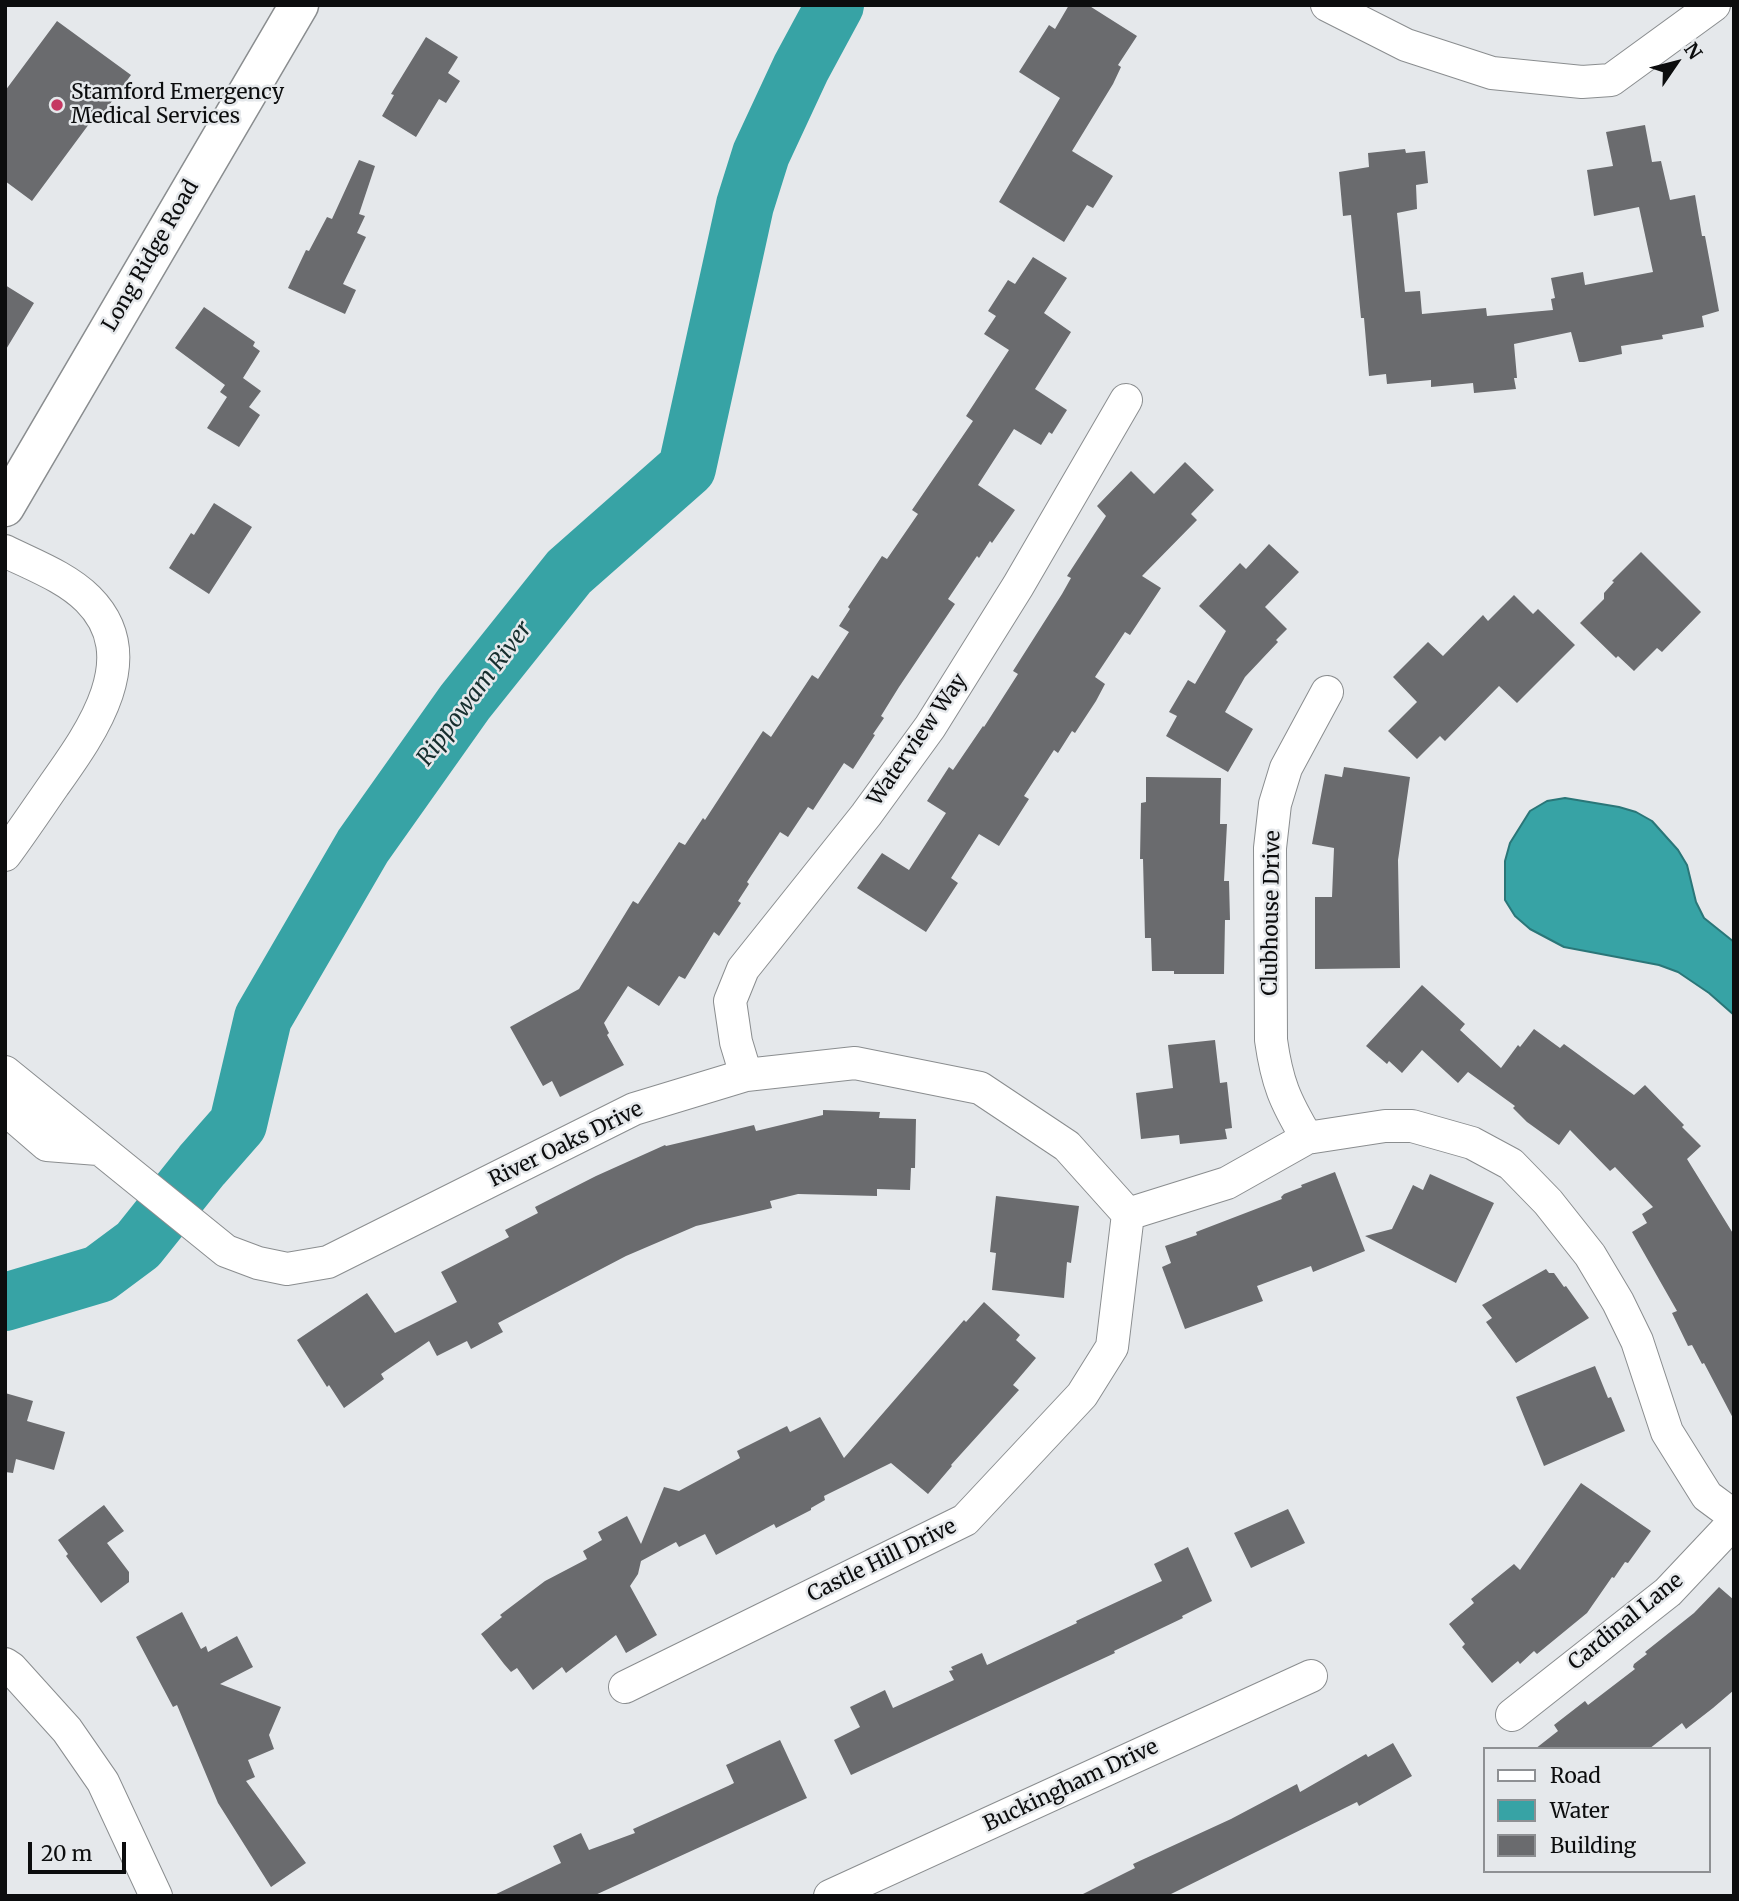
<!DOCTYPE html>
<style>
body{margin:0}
#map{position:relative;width:1739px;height:1901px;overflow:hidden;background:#e5e8eb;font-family:Merriweather,serif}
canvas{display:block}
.frame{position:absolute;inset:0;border:7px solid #0c0d0e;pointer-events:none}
.legend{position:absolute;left:1483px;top:1747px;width:228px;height:126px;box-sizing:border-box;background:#e5e8eb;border:2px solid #8e9093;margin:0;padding:9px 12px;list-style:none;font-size:21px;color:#0c0d0e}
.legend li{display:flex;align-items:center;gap:14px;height:35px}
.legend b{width:35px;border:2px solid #8e9093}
.north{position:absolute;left:1641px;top:28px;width:70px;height:70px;-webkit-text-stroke:5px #e5e8eb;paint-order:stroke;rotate:55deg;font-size:19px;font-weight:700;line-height:28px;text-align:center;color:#0c0d0e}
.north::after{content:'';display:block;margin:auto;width:24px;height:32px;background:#0c0d0e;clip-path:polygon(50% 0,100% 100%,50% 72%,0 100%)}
.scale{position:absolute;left:28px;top:1842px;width:98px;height:32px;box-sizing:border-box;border:4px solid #0c0d0e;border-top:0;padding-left:9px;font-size:21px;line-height:24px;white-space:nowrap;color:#0c0d0e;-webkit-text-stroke:5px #e5e8eb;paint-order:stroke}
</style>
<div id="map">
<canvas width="1739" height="1901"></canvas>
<div class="frame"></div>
<ul class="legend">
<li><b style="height:9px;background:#fff"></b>Road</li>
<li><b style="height:19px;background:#37a3a5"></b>Water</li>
<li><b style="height:19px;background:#6a6b6e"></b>Building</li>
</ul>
<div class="north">N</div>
<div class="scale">20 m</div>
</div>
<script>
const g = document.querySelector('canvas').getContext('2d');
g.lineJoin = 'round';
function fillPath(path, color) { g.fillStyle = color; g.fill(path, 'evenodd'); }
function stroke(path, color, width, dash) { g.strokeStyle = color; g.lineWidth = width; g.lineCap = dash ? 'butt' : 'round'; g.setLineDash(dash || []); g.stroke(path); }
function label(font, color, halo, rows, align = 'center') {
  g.font = font + ' Merriweather,serif'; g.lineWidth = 5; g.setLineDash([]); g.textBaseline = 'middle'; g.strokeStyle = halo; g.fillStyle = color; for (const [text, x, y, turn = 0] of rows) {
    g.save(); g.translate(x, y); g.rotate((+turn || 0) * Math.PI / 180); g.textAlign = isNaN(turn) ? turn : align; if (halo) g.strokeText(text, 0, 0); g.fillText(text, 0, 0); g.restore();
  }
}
const water = new Path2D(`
 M 1565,798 L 1619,807 L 1636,812 L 1652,821 L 1678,850 L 1687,865 L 1696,902 L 1704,918 L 1734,942 L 1734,1015 L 1709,993 L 1678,972 L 1659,965 L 1564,947 L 1530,929 L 1515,916 L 1505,900 L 1505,861 L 1510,843 L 1530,811 L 1547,801 Z`);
fillPath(water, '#37a3a5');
stroke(water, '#2a7678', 2);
stroke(new Path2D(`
 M 5,1302 L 99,1274 L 138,1245 L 202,1165 L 238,1124 L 263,1018 L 363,846 L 465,702 L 569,572 L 687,468 L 745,205 L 761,154 L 801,68 L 835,5`), '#37a3a5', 58);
fillPath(new Path2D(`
 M 1069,5 L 1088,5 L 1137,36 L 1118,65 L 1121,67 L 1113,84 L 1072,151 L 1113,176 L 1093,208 L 1087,205 L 1064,242 L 999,202 L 1060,98 L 1019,72 L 1049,25 L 1055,29 Z
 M 57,21 L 131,75 L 99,119 L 92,120 L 32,201 L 5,181 L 5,91 Z
 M 426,37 L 458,57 L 448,73 L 460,81 L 446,103 L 439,99 L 416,137 L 382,116 L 394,95 L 391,94 Z
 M 1645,125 L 1652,162 L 1661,161 L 1670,200 L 1695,195 L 1702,236 L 1705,236 L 1719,311 L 1702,316 L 1704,327 L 1662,335 L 1663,339 L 1621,346 L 1622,354 L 1584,362 L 1579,362 L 1571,332 L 1514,344 L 1517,378 L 1514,378 L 1516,389 L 1474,393 L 1473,383 L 1431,387 L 1431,380 L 1387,384 L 1386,374 L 1369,376 L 1364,318 L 1361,318 L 1351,215 L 1343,216 L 1339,172 L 1369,167 L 1368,153 L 1405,149 L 1406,153 L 1425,151 L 1428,183 L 1416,185 L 1417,209 L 1397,213 L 1405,292 L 1420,291 L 1422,314 L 1486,308 L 1487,316 L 1553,310 L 1551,299 L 1555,298 L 1551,278 L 1583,272 L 1585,285 L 1653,272 L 1639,207 L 1594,216 L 1587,170 L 1613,166 L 1606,132 Z
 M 359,160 L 375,166 L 359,214 L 365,216 L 357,233 L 366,237 L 343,284 L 356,290 L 345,314 L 288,288 L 306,250 L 309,251 L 327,217 L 332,219 Z
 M 1033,257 L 1067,278 L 1044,313 L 1071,332 L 1035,389 L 1067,410 L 1052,434 L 1049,432 L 1041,445 L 1014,429 L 978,485 L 1015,510 L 992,543 L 990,541 L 979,558 L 977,556 L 948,599 L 955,604 L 899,687 L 881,716 L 884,718 L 873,734 L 875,735 L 853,769 L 844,763 L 813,810 L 808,807 L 788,837 L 780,832 L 747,882 L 749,884 L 738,901 L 741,903 L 719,936 L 714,932 L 685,979 L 679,976 L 659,1006 L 628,986 L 604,1023 L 609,1033 L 607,1035 L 624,1065 L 560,1097 L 552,1081 L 543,1086 L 510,1027 L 579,989 L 633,901 L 638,904 L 679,842 L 685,845 L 703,818 L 705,820 L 763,731 L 771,737 L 812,675 L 818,679 L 849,632 L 839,626 L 850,609 L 848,607 L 882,556 L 887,559 L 918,514 L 912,510 L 973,421 L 966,416 L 1009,350 L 984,334 L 996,316 L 988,311 L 1008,280 L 1015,284 Z
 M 5,285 L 34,303 L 5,351 Z
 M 204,307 L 255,342 L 253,346 L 260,351 L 243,378 L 261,391 L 249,407 L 260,415 L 239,447 L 207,428 L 227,397 L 220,392 L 225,385 L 175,348 Z
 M 1185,462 L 1214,490 L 1191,514 L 1197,520 L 1142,576 L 1161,588 L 1130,635 L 1125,632 L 1095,677 L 1105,684 L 1096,701 L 1075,733 L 1072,731 L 1058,753 L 1054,750 L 1024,796 L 1029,799 L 999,846 L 979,834 L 951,878 L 958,883 L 926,932 L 857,888 L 882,853 L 909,870 L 946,813 L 927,801 L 949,767 L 953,770 L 983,726 L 984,727 L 1018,674 L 1013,671 L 1062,594 L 1071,578 L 1067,576 L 1106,516 L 1097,506 L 1131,471 L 1154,494 Z
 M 214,503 L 252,527 L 209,594 L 169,568 L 191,533 L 194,535 Z
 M 1269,544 L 1299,572 L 1265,607 L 1287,629 L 1276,640 L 1278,642 L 1245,677 L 1225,712 L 1253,729 L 1228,772 L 1166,736 L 1177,716 L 1169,712 L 1188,680 L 1195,684 L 1226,631 L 1199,606 L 1240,563 L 1246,569 Z
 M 1641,552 L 1701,612 L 1662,652 L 1657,648 L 1634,671 L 1618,656 L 1616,658 L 1580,623 L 1604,599 L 1604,593 L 1614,582 L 1612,581 Z
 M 1514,595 L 1533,614 L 1538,609 L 1575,645 L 1517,703 L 1499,686 L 1445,741 L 1440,736 L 1417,759 L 1388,731 L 1417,702 L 1393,677 L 1428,642 L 1443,656 L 1483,615 L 1488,621 Z
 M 1344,767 L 1410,777 L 1398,860 L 1400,968 L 1315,969 L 1315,897 L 1332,897 L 1334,848 L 1312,844 L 1325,774 L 1342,777 Z
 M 1146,777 L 1221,778 L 1220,824 L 1227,824 L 1224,881 L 1229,881 L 1230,920 L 1225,920 L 1224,974 L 1174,974 L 1174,971 L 1152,971 L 1151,938 L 1145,938 L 1143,859 L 1140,859 L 1141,803 L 1146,802 Z
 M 1422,985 L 1465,1024 L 1460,1030 L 1501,1068 L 1518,1045 L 1520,1047 L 1534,1029 L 1560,1048 L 1564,1044 L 1634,1095 L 1645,1085 L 1684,1125 L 1682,1127 L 1701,1146 L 1687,1159 L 1734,1235 L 1734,1420 L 1704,1363 L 1702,1364 L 1692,1345 L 1688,1346 L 1672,1313 L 1677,1311 L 1632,1232 L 1647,1223 L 1642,1214 L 1653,1207 L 1615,1167 L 1610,1171 L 1570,1130 L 1559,1145 L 1527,1122 L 1513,1108 L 1515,1106 L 1468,1072 L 1458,1083 L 1422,1050 L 1402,1073 L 1389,1061 L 1387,1064 L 1366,1046 Z
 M 1215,1040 L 1220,1083 L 1227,1082 L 1232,1128 L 1225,1129 L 1227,1139 L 1180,1144 L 1179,1135 L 1141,1139 L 1136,1093 L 1173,1088 L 1168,1045 Z
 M 823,1110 L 880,1112 L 879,1118 L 916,1119 L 915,1168 L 911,1168 L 910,1190 L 877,1189 L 877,1196 L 798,1194 L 770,1201 L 772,1208 L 696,1226 L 626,1256 L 498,1323 L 503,1332 L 471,1349 L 467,1341 L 437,1356 L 429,1341 L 381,1374 L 384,1379 L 344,1408 L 329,1385 L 327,1387 L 297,1340 L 367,1293 L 395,1333 L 457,1302 L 441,1272 L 509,1237 L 505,1230 L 538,1213 L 535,1207 L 596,1176 L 665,1145 L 666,1146 L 754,1125 L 756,1131 L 823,1115 Z
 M 1335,1172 L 1365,1251 L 1313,1272 L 1311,1266 L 1257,1286 L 1263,1301 L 1185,1329 L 1162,1267 L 1171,1263 L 1165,1246 L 1197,1235 L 1196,1232 L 1282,1199 L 1281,1197 L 1284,1194 L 1302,1187 L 1301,1185 Z
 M 1430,1174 L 1494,1203 L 1456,1283 L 1365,1236 L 1392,1229 L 1413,1185 L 1423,1190 Z
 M 996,1196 L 1079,1206 L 1071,1263 L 1067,1262 L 1064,1298 L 992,1290 L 996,1253 L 990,1252 Z
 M 1546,1269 L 1549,1273 L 1554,1273 L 1564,1287 L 1566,1286 L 1589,1318 L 1516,1363 L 1486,1322 L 1492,1318 L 1482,1305 Z
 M 984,1302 L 1020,1335 L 1016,1340 L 1036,1358 L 1013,1385 L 1019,1390 L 951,1465 L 952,1466 L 928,1494 L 891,1463 L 824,1496 L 825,1500 L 811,1508 L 811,1510 L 776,1528 L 774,1524 L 716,1555 L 705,1534 L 679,1547 L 676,1542 L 641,1561 L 638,1574 L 630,1586 L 657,1635 L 626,1653 L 616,1635 L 566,1673 L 562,1667 L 533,1690 L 517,1668 L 511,1672 L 504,1664 L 481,1634 L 502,1617 L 500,1615 L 545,1581 L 587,1559 L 583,1551 L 602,1540 L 598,1532 L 627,1516 L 641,1544 L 664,1487 L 679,1491 L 740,1458 L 737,1451 L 787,1426 L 790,1432 L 820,1417 L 844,1458 L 964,1320 L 966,1322 Z
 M 1595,1366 L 1608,1398 L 1611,1397 L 1625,1431 L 1544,1466 L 1516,1397 Z
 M 5,1393 L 33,1401 L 27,1421 L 65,1432 L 54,1470 L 16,1459 L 13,1473 L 5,1472 Z
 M 1581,1483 L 1651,1531 L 1628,1563 L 1625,1562 L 1614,1578 L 1612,1577 L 1587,1613 L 1537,1654 L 1534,1651 L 1520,1664 L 1518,1661 L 1492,1683 L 1462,1647 L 1465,1644 L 1449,1624 L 1474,1603 L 1471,1599 L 1514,1564 L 1520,1570 Z
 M 104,1505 L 124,1531 L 107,1543 L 129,1572 L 129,1582 L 101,1603 L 66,1556 L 68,1554 L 58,1540 Z
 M 1288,1509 L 1305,1543 L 1251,1568 L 1234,1533 Z
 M 1188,1547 L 1212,1601 L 1182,1616 L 1183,1618 L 1114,1651 L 1115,1653 L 851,1775 L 834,1740 L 860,1727 L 850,1707 L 885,1690 L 893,1708 L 954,1680 L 949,1671 L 953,1670 L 951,1667 L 982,1653 L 987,1665 L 1077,1623 L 1076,1621 L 1162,1581 L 1154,1564 Z
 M 1719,1587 L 1734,1600 L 1734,1690 L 1713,1708 L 1686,1729 L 1682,1723 L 1649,1749 L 1535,1749 L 1558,1731 L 1554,1725 L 1585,1701 L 1588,1705 L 1635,1669 L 1633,1667 L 1634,1664 L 1647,1654 L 1645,1652 L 1694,1613 Z
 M 182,1612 L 201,1649 L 206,1646 L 208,1652 L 237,1636 L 253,1667 L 220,1684 L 281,1707 L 269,1735 L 274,1749 L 248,1760 L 255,1777 L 246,1781 L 306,1863 L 271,1887 L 218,1803 L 177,1705 L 173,1707 L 136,1637 Z
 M 780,1740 L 807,1798 L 593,1896 L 492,1896 L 561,1863 L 553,1846 L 581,1833 L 589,1850 L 635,1833 L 633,1829 L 728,1786 L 734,1783 L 726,1765 Z
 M 1393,1743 L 1412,1776 L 1359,1806 L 1357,1802 L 1167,1896 L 1079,1896 L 1135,1868 L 1133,1864 L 1231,1819 L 1297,1784 L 1300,1792 L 1366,1754 L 1368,1757 Z`), '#6a6b6e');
const minor = new Path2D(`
 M 1327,5 L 1406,45 L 1492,73 L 1582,82 L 1611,80 L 1714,5
 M 5,551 C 33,565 66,577 88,599 C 146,657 91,733 54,785 C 38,808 22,832 5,855
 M 5,1072 L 226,1251 L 258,1263 L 287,1269 L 328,1262 L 634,1109 L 746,1075 L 855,1063 L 980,1088 L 1067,1146 L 1128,1214 L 1227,1183 L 1307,1138 L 1385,1126 L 1412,1126 L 1472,1143 L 1511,1164 L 1548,1202 L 1590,1255 L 1618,1302 L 1637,1341 L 1667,1432 L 1707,1496 L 1734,1516
 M 746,1075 L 736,1042 L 730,1001 L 743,969 L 866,815 L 930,727 L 1018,586 L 1126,400
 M 5,1109 L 47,1145 L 98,1149
 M 1307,1138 C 1285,1101 1277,1083 1271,1040 L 1270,848 L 1275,804 L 1286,768 L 1327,692
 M 5,1664 L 11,1668 L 67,1730 L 103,1782 L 156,1896
 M 625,1687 L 965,1520 L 1082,1395 L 1112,1347 L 1128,1214
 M 1512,1715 L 1668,1592 L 1734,1522
 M 830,1896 L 1311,1676`);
const major = new Path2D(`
 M 5,507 L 299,5`);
stroke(minor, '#8a8d8f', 34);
stroke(major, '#8a8d8f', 41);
stroke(minor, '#fff', 32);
stroke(major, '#fff', 38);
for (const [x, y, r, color] of [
 [57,105,7,"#c53762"]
]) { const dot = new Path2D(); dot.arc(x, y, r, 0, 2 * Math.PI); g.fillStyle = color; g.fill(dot); stroke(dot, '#e5e8eb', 2.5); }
label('21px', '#0c0d0e', '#e5e8eb', [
 ["Stamford Emergency",71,93],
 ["Medical Services",71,117]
], 'left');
label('21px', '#0c0d0e', '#e5e8eb', [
 ["Long Ridge Road",151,256,-60],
 ["Waterview Way",918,740,-55],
 ["Clubhouse Drive",1272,913,-89],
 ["River Oaks Drive",566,1145,-26],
 ["Castle Hill Drive",882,1561,-26],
 ["Cardinal Lane",1626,1622,-39],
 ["Buckingham Drive",1071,1786,-25]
]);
label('italic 23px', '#162e2e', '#e5e8eb', [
 ["Rippowam River",475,694,-53]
]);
</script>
